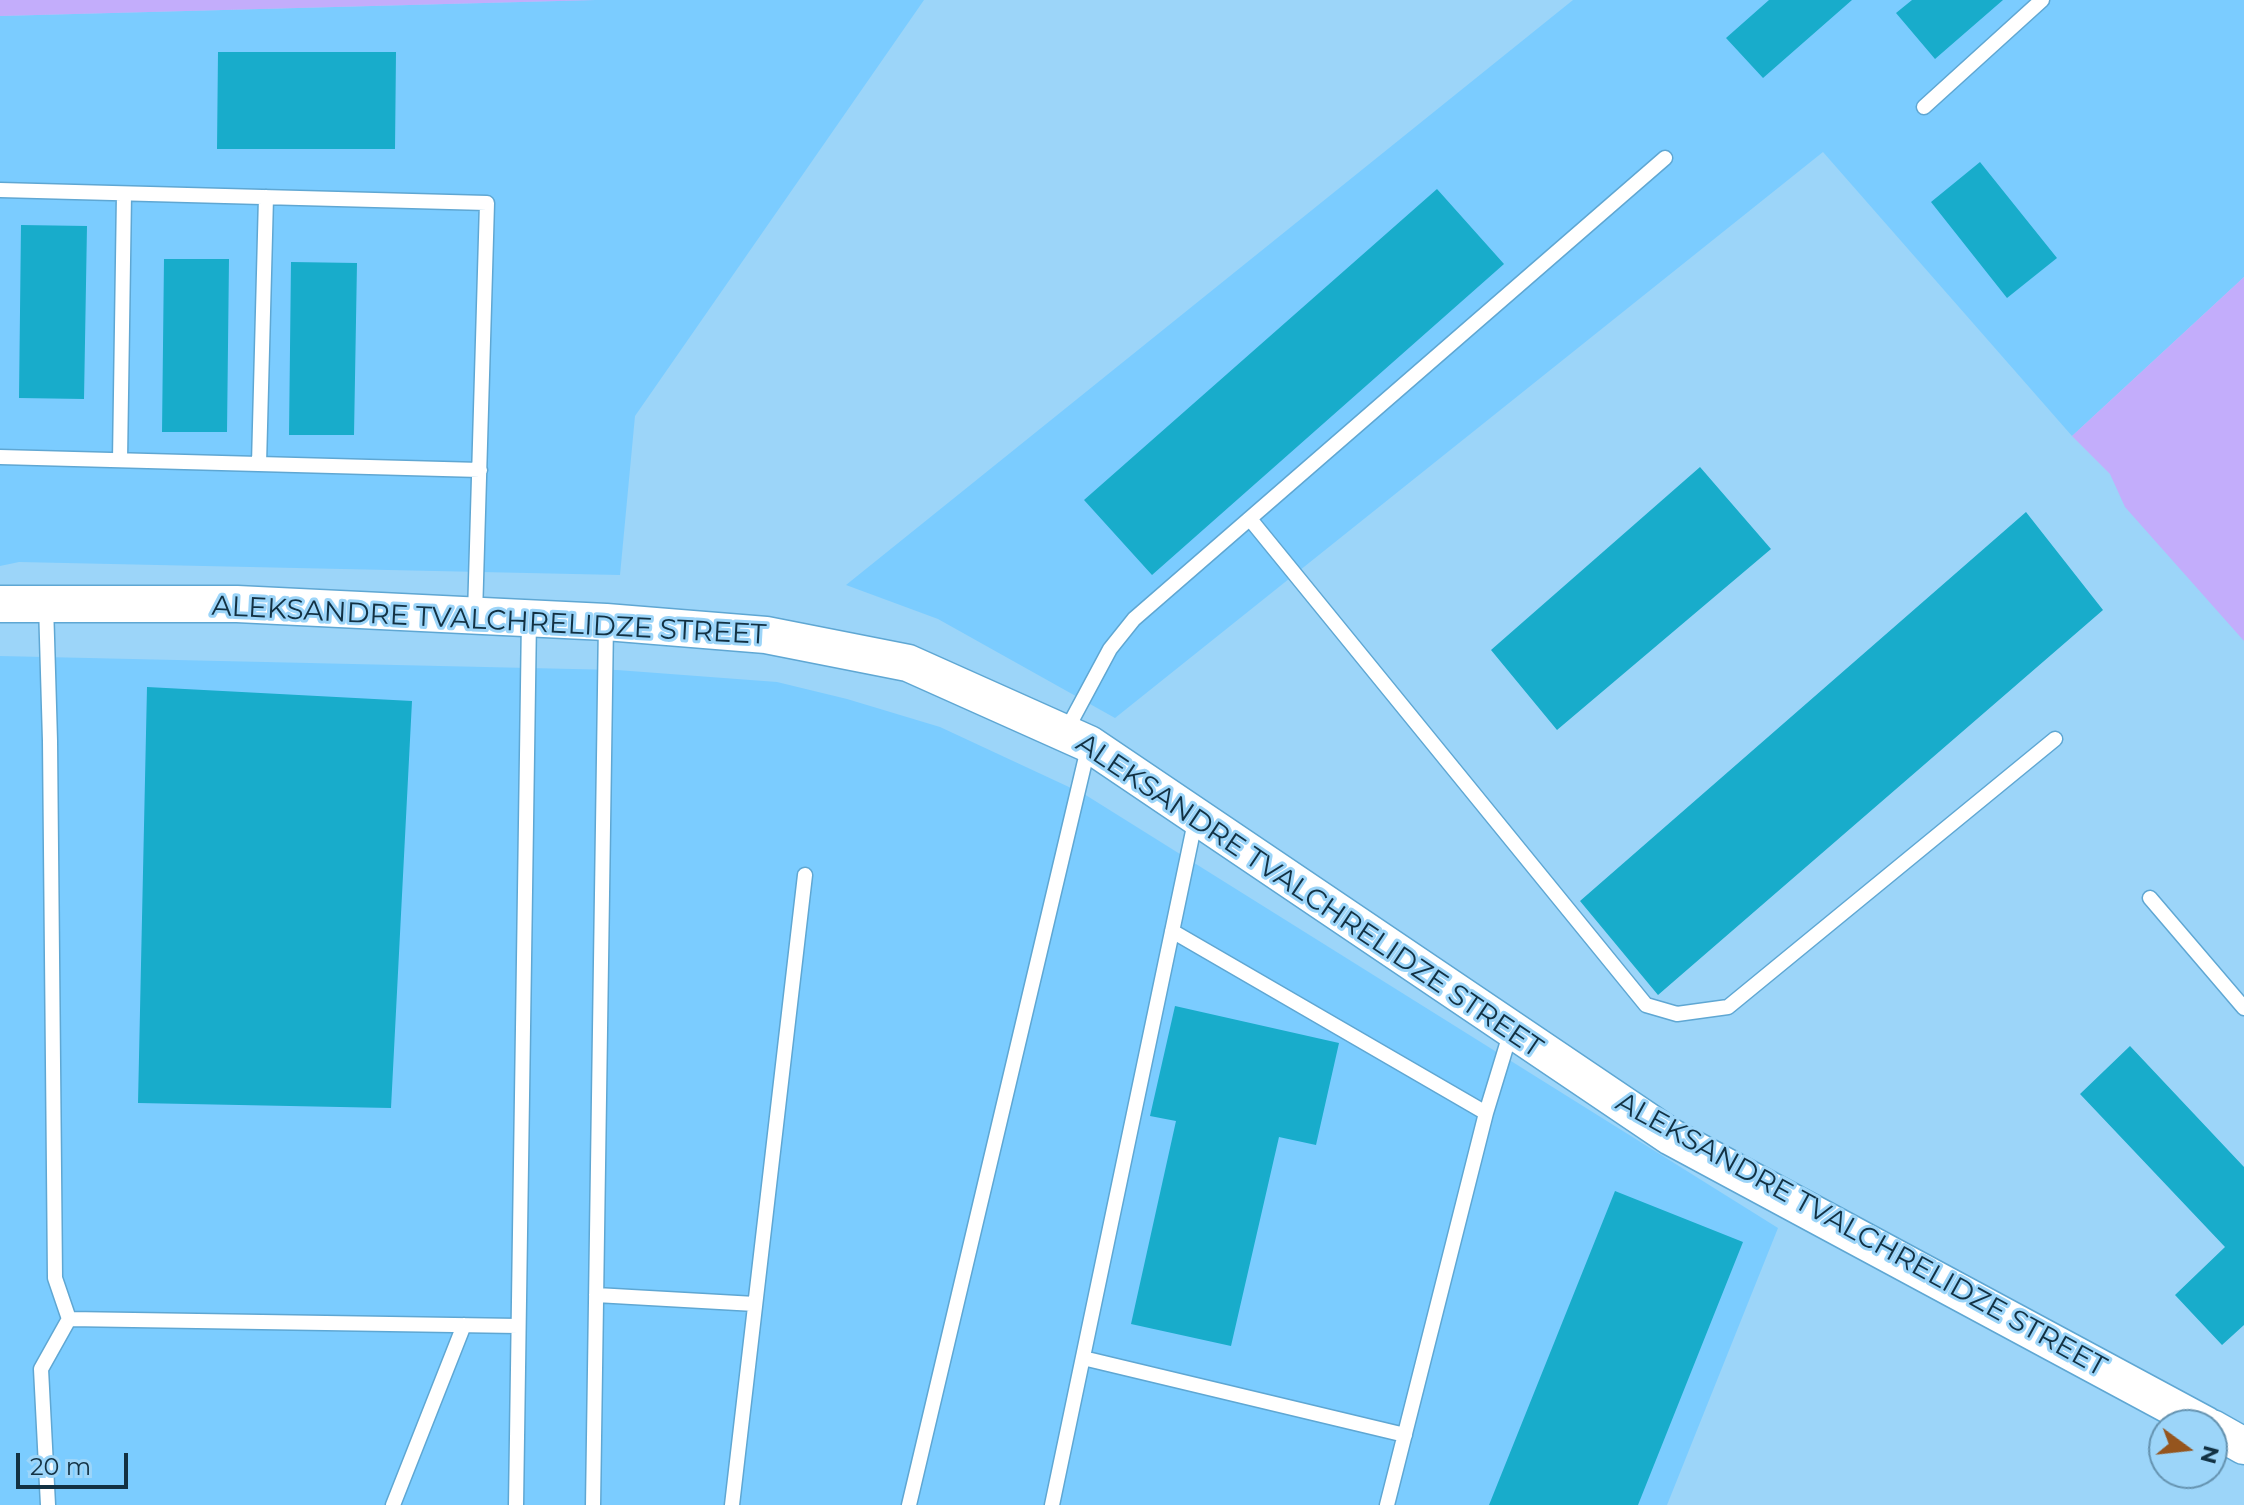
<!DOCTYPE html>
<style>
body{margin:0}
#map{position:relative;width:2244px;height:1505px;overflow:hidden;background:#9cd5f9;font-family:Montserrat,sans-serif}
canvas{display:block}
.north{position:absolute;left:2148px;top:1409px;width:80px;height:80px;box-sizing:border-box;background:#9cd5f9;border:2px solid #6593b0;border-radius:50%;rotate:105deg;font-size:22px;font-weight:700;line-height:32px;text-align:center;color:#123143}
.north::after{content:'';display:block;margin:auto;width:28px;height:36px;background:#95551e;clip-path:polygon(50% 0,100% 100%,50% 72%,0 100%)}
.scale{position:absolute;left:16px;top:1453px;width:112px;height:36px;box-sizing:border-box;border:4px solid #123143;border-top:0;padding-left:10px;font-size:24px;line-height:28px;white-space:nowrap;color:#123143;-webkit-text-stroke:6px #9cd5f9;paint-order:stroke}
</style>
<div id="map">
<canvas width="2244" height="1505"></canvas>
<div class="north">N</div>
<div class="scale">20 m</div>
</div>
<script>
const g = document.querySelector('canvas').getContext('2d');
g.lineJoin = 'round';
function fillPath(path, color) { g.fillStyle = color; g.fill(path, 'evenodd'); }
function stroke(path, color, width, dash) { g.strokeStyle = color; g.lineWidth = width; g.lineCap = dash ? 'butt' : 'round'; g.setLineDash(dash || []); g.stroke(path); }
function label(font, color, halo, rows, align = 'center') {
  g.font = font + ' Montserrat,sans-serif'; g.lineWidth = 6; g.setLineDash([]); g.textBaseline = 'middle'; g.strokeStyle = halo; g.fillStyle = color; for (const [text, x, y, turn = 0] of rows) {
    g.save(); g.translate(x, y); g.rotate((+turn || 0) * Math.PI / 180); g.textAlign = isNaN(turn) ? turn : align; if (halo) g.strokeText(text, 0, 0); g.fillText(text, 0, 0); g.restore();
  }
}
fillPath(new Path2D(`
 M 595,0 L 924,0 L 635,416 L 620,575 L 19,562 L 0,566 L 0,16 Z
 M 1573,0 L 2244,0 L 2244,277 L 2072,436 L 1823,152 L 1115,718 L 938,619 L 846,585 Z
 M 0,656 L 617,670 L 777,682 L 847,699 L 940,727 L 1084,794 L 1778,1228 L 1667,1505 L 0,1505 Z`), '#7bccff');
fillPath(new Path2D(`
 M 0,0 L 595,0 L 0,16 Z
 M 2244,277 L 2244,641 L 2125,507 L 2110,474 L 2072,436 Z`), '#c3adfb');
fillPath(new Path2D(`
 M 1769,0 L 1852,0 L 1763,78 L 1726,38 Z
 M 1912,0 L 2003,0 L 1935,59 L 1896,13 Z
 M 218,52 L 396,52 L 395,149 L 217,149 Z
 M 1980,162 L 2057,258 L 2007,298 L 1931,202 Z
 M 1437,189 L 1504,264 L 1152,575 L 1084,500 Z
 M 21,225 L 87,226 L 84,399 L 19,398 Z
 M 164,259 L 229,259 L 227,432 L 162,432 Z
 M 291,262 L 357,263 L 354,435 L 289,435 Z
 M 1700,467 L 1771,549 L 1557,730 L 1491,650 Z
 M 2026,512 L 2103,610 L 1658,995 L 1580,901 Z
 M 147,687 L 412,701 L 391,1108 L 138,1103 Z
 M 1175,1006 L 1339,1043 L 1316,1145 L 1279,1137 L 1231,1346 L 1131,1324 L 1176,1121 L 1150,1116 Z
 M 2130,1046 L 2244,1167 L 2244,1325 L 2222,1345 L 2175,1295 L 2225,1247 L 2080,1094 Z
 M 1615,1191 L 1743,1242 L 1638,1505 L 1489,1505 Z`), '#18accb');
const service = new Path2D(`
 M 1924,107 L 2042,0
 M 0,190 L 487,203 L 475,615
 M 0,457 L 480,470
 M 120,460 L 124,194
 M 259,464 L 266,197
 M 1250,519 L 1646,1005 L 1677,1014 L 1728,1007 L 2055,739
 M 46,604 L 50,741 L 55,1278 L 69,1319 L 518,1326
 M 1066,731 L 1110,649 L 1134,619 L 1665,158
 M 2150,898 L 2244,1008
 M 1172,931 L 1486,1113
 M 596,1295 L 755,1304
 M 1083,1358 L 1405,1435
 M 48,1505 L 41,1369 L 69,1319
 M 393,1505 L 464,1325
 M 516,1505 L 529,618
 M 593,1505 L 606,622
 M 732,1505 L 805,875
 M 909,1505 L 1089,744
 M 1052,1505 L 1196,817
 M 1387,1505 L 1486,1113 L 1511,1031`);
const tertiary = new Path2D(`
 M 0,604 L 237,604 L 606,622 L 766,635 L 908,663 L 1089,744 L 1671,1137 L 2206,1425
 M 2212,1428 L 2244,1446`);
stroke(service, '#5fa7d3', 17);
stroke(tertiary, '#5fa7d3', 39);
stroke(service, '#fff', 14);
stroke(tertiary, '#fff', 36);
label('28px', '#123143', '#9cd5f9', [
 ["ALEKSANDRE TVALCHRELIDZE STREET",489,621,3],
 ["ALEKSANDRE TVALCHRELIDZE STREET",1309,896,34],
 ["ALEKSANDRE TVALCHRELIDZE STREET",1861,1235,29]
]);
</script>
